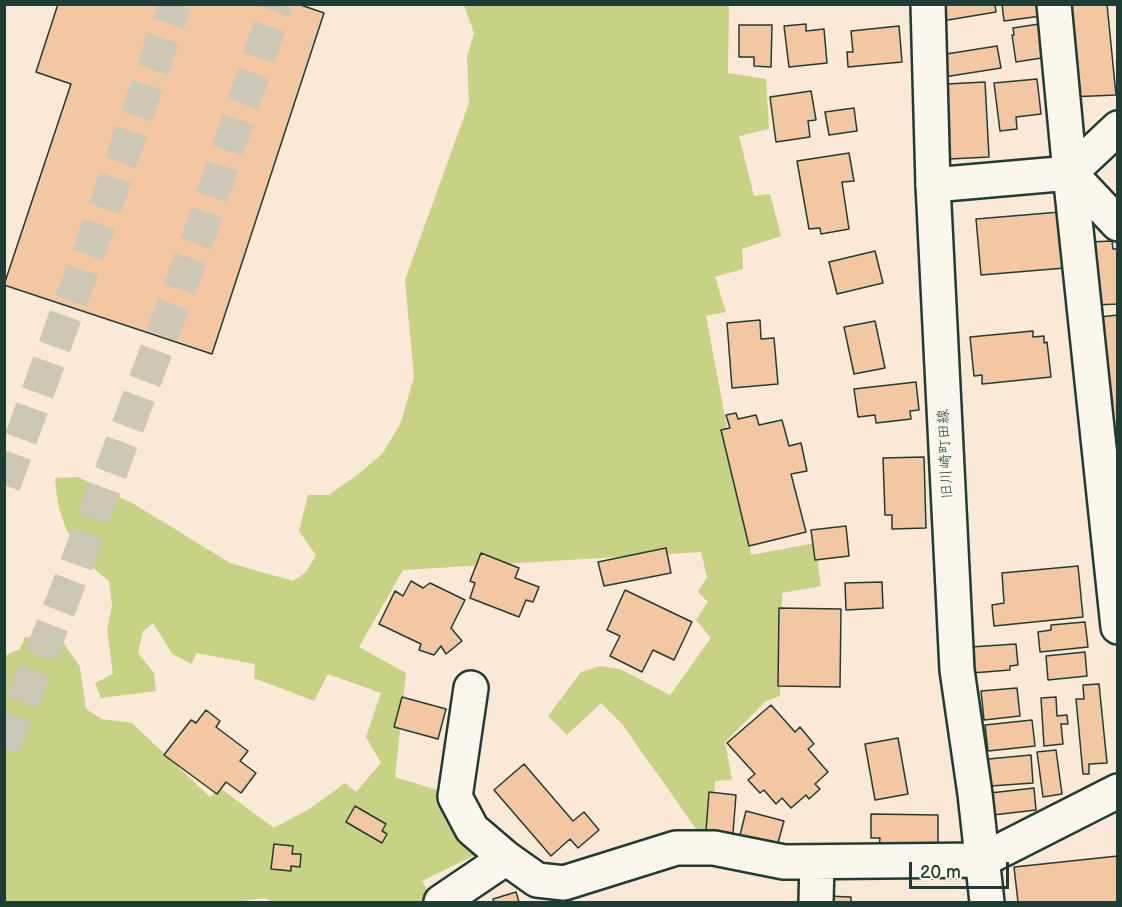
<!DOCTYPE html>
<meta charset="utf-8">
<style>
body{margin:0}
#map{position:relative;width:1122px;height:907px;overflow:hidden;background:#f9e9d6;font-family:"Balsamiq Sans",sans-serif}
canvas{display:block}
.frame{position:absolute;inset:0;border:6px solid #1f3d34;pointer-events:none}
.scale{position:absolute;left:909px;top:862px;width:100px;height:27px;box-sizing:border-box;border:3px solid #1f3d34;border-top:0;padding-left:8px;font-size:18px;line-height:21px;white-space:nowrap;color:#1f3d34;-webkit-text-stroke:4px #fbf7ec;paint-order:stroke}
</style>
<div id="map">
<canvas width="1122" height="907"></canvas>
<div class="frame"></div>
<div class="scale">20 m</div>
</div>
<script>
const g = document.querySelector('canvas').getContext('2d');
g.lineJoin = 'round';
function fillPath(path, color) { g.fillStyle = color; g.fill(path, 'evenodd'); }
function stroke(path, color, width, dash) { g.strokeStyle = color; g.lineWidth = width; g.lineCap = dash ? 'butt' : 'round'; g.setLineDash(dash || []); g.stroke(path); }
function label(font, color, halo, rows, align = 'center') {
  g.font = font + ' "Balsamiq Sans","Klee One",sans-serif'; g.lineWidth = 6; g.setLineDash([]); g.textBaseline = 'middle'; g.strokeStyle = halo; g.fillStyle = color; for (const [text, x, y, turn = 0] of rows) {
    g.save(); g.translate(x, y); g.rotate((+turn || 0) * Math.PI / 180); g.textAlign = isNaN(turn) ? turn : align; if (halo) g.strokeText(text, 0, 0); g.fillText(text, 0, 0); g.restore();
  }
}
fillPath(new Path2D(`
 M 464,5 L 729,5 L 728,73 L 766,79 L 769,129 L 739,136 L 754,196 L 770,194 L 781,236 L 742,249 L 743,269 L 715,277 L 726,312 L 706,316 L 751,555 L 815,543 L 821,586 L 782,593 L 780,696 L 766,701 L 725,742 L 732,780 L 715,781 L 713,832 L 699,833 L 622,724 L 601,703 L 567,735 L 548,716 L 581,672 L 600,666 L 620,669 L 670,695 L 711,638 L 696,620 L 708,602 L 698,592 L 707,577 L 701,552 L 403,570 L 359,647 L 406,673 L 395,777 L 444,792 L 441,812 L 481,852 L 422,881 L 432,898 L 422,902 L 274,902 L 264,898 L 235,902 L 5,902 L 4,656 L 20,649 L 25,637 L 62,641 L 80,667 L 86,709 L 102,719 L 132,723 L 210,797 L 220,788 L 274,828 L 311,808 L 345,783 L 356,792 L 381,763 L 366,737 L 381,693 L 328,674 L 314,701 L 254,678 L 255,664 L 196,653 L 192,664 L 172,654 L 153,623 L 143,631 L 138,653 L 154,673 L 156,691 L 101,698 L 95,683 L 113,674 L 107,630 L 112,606 L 109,581 C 73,553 58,523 55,478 L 78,477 L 134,504 L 230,563 L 293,581 L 306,572 L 316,555 L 299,531 L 308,495 L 329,495 L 361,472 L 383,453 L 401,422 L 414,377 L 405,280 L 469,103 L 467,57 L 474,33 Z`), '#c7d285');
const building = new Path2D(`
 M 58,4 L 298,4 L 324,13 L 212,354 L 4,285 L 71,84 L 36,72 Z
 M 939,4 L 995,4 L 996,12 L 942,21 Z
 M 1002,4 L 1040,4 L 1041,16 L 1004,21 Z
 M 1060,4 L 1107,4 L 1116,95 L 1069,97 Z
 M 806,24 L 806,31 L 824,29 L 827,63 L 789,67 L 784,26 Z
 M 1039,24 L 1042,43 L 1048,57 L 1016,62 L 1012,35 L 1014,35 L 1013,28 Z
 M 739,25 L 772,25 L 771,67 L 754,66 L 754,57 L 739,57 Z
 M 899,26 L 902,62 L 848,67 L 847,52 L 853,52 L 851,31 Z
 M 997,46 L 1001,68 L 944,77 L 940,55 Z
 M 1037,79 L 1041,114 L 1016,117 L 1017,129 L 1000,131 L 994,83 Z
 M 985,82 L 989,157 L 950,159 L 946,84 Z
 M 811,91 L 816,120 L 808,121 L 810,137 L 776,142 L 770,97 Z
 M 854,108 L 857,131 L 829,135 L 825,112 Z
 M 849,153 L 854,181 L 842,182 L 849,229 L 821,234 L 820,228 L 809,229 L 797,161 Z
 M 1060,212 L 1065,268 L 981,275 L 976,219 Z
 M 1112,241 L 1113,249 L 1118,249 L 1118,304 L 1095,305 L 1090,242 Z
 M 875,251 L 883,283 L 837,294 L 829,262 Z
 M 1118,315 L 1118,446 L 1111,453 L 1100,317 Z
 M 760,320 L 761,339 L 774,338 L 778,384 L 732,388 L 727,323 Z
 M 875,321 L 885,368 L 854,374 L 844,327 Z
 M 1033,331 L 1033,337 L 1044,336 L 1044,343 L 1047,342 L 1051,377 L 982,384 L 982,375 L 974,376 L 970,337 Z
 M 916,382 L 919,410 L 910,411 L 911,419 L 876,423 L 875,415 L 858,417 L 854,389 Z
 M 736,413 L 738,419 L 756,415 L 759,425 L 782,420 L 789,446 L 801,443 L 807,471 L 791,474 L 806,532 L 749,546 L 721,430 L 730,428 L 726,415 Z
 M 924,457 L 926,528 L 892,529 L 892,515 L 885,515 L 883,458 Z
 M 846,526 L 849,556 L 815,560 L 811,530 Z
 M 666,548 L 671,573 L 604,586 L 598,562 Z
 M 481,553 L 519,568 L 515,578 L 539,587 L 533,602 L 526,600 L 519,617 L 470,598 L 475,583 L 470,581 Z
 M 1078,566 L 1083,617 L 994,626 L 992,605 L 1004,603 L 1002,573 Z
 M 411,581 L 423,588 L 430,583 L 465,600 L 451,628 L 462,641 L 446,654 L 441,646 L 434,655 L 419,650 L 421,644 L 379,624 L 395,591 L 403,596 Z
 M 882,582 L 883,608 L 846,610 L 845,583 Z
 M 625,590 L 692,622 L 674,660 L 653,650 L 642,672 L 610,656 L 620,636 L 607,630 Z
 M 779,608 L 841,609 L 840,687 L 778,686 Z
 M 1085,622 L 1088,647 L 1040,652 L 1038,632 L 1051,630 L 1051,625 Z
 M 1016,644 L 1018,665 L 1010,666 L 1010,670 L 972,673 L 970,647 Z
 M 1085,652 L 1087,676 L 1048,680 L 1046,656 Z
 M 1099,684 L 1107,763 L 1089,764 L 1089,774 L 1083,774 L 1076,699 L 1084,699 L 1083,685 Z
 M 1017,688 L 1020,716 L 984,720 L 981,691 Z
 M 402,697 L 446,709 L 438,739 L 394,727 Z
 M 1056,697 L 1057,716 L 1067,715 L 1068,724 L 1061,724 L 1063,744 L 1044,746 L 1041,698 Z
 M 771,705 L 795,732 L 800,727 L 814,744 L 808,749 L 828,772 L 815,784 L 820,789 L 809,799 L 806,795 L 791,808 L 782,798 L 776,804 L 764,790 L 760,793 L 748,780 L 755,774 L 727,743 Z
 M 206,710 L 220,721 L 216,727 L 248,751 L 240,761 L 256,773 L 241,793 L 226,782 L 217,794 L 164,755 L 191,720 L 196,723 Z
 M 1032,720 L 1035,746 L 988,751 L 985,725 Z
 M 898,738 L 908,794 L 875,800 L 865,744 Z
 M 1056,750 L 1062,794 L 1043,797 L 1037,752 Z
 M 1031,755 L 1033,783 L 991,786 L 988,759 Z
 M 524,764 L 573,821 L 584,812 L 599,830 L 578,848 L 570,839 L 551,856 L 494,790 Z
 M 1034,788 L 1036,810 L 993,815 L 990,793 Z
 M 709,792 L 736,795 L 733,833 L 706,831 Z
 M 355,806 L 386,824 L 382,831 L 387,834 L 382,843 L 346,822 Z
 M 746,811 L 784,821 L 776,850 L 739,839 Z
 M 871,814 L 938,815 L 938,849 L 879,847 L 880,838 L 871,838 Z
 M 274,844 L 293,846 L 292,854 L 301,854 L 300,867 L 291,866 L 291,871 L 271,869 Z
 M 1118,856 L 1118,902 L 1018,902 L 1014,867 Z
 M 516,892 L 519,902 L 494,902 L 493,899 Z
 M 826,896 L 851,897 L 851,902 L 826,902 Z`);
fillPath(building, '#f3c7a2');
stroke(building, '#1f3d34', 1.5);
stroke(new Path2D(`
 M 4,485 L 106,205 L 175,4
 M 4,747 L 64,597 L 198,239 L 277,4`), '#cdc7b6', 33, [33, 16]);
const street = new Path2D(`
 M 1054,4 L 1070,173 L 1118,627
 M 1070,173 L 1118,224
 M 933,185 L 1070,173 L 1118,128
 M 471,688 L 455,797 L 472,829 L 506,858 L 537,880 L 564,883 L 676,848 L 714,848 L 784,862 L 982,860 L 1118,791
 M 441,902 L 506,858
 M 816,902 L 817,862`);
const secondary = new Path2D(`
 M 928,4 L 933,185 L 957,670 L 975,794 L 987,902`);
stroke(street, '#1f3d34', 38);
stroke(secondary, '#1f3d34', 38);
stroke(street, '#fbf7ec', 33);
stroke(secondary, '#fbf7ec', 33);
label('15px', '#1f3d34', '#fbf7ec', [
 ["旧川崎町田線",946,454,-93]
]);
</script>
